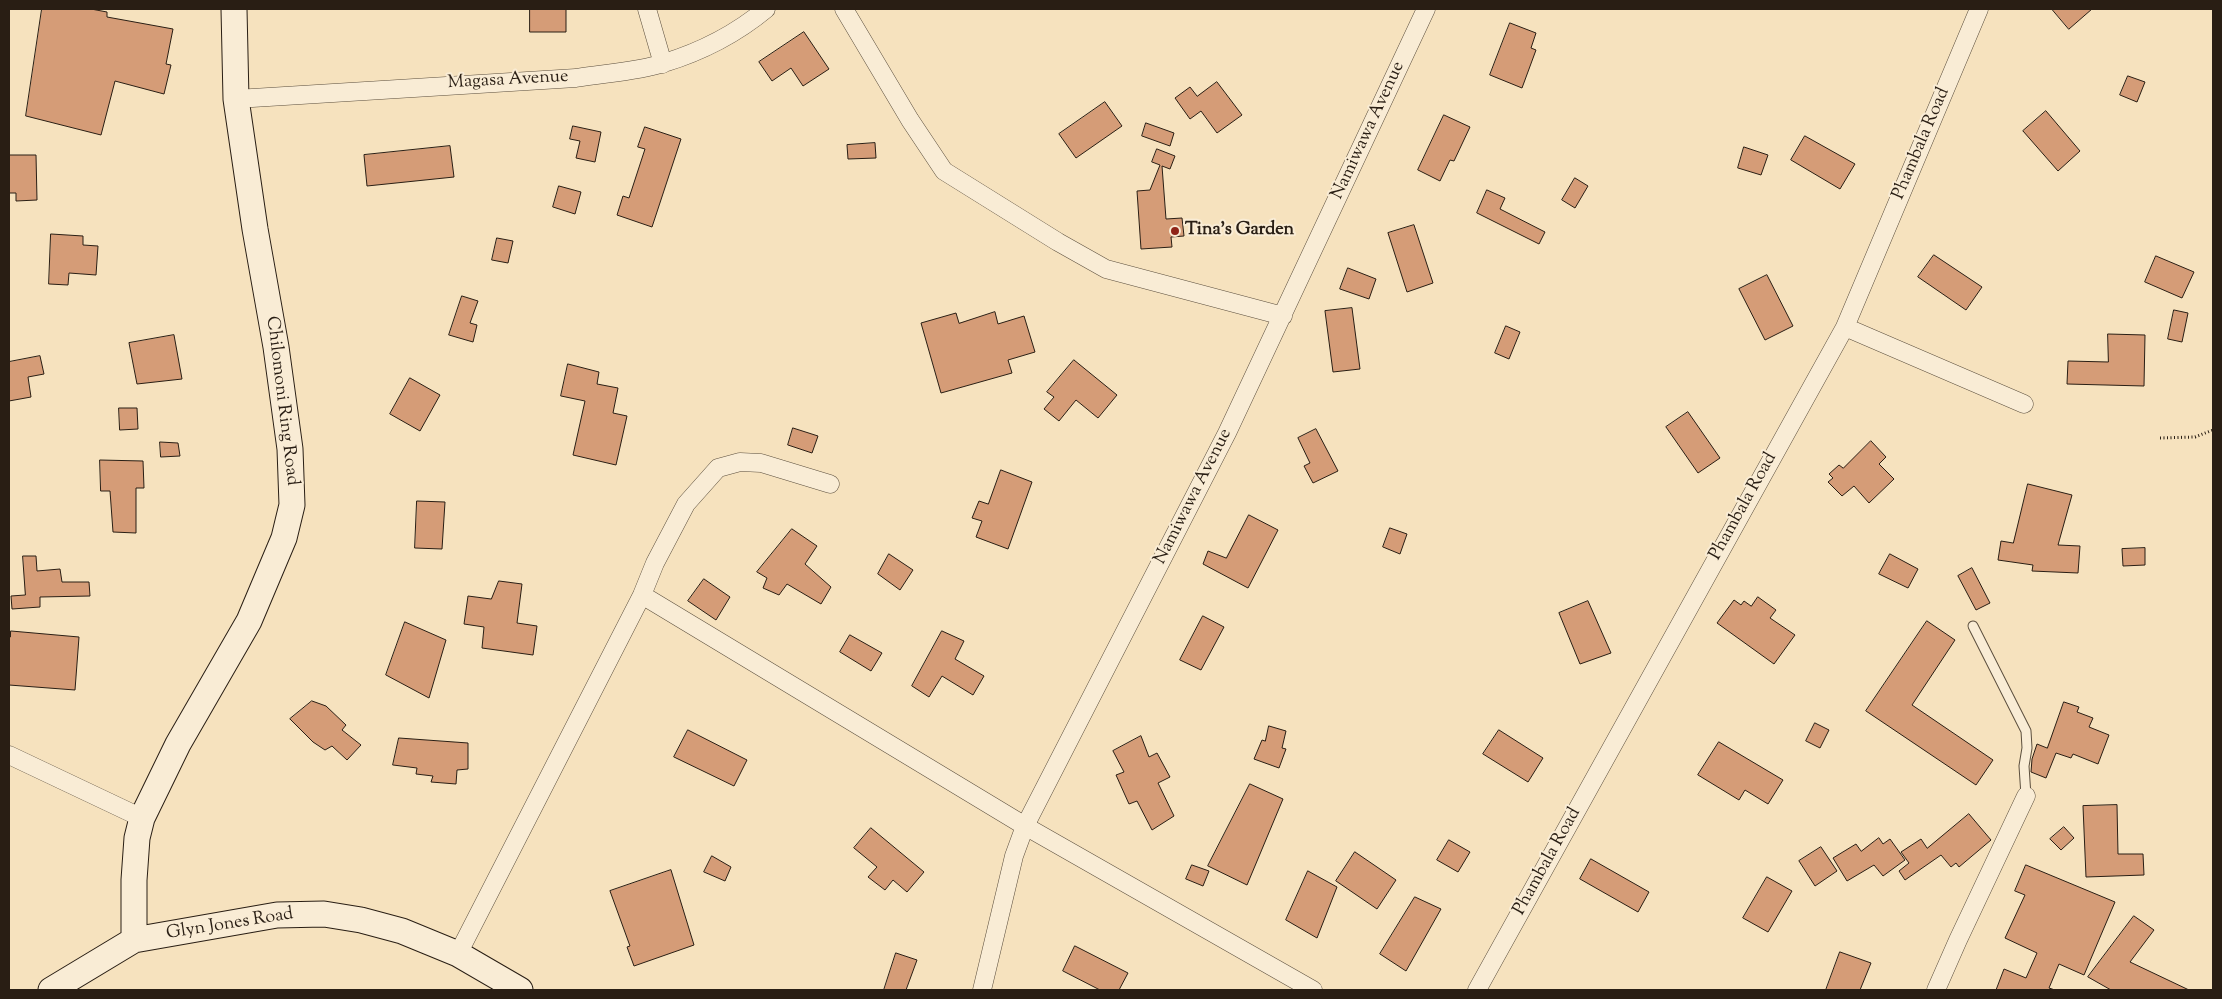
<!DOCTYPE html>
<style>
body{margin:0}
#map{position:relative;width:2222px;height:999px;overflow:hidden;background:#f6e2be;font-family:"Sorts Mill Goudy",serif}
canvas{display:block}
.frame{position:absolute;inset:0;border:10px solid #291e14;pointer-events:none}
</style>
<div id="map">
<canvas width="2222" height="999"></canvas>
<div class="frame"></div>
</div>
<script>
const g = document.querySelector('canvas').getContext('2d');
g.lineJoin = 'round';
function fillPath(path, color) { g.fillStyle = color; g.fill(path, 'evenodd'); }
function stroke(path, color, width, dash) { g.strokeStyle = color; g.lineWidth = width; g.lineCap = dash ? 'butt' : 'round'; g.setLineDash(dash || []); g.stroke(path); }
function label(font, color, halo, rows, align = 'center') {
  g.font = font + ' "Sorts Mill Goudy",serif'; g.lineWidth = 4; g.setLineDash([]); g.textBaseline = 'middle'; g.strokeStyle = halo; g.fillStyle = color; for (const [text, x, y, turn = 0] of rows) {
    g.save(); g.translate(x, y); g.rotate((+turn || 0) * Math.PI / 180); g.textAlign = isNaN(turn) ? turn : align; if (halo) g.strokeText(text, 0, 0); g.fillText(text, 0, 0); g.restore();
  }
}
const building = new Path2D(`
 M 42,9 L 91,9 L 107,12 L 107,17 L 173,29 L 166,64 L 171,65 L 164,94 L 115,81 L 101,135 L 26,116 Z
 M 530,9 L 566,9 L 566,32 L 530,32 Z
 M 2052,9 L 2092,9 L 2069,29 Z
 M 1510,23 L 1536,33 L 1531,48 L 1536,50 L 1522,88 L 1490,75 Z
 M 804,32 L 829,69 L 803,86 L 791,68 L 772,81 L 759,62 Z
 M 2128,76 L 2145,82 L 2137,102 L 2120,95 Z
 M 1217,82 L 1242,115 L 1217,133 L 1201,111 L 1190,119 L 1175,98 L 1190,87 L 1197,96 Z
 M 1105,102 L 1122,126 L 1076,158 L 1059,134 Z
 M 2046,111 L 2080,151 L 2058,171 L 2023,131 Z
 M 1444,115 L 1470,127 L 1454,161 L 1450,160 L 1440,181 L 1418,170 Z
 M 1146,123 L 1174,133 L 1170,146 L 1142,136 Z
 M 573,126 L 601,132 L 595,162 L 576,158 L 580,141 L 570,139 Z
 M 645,127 L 681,139 L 652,227 L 617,215 L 623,196 L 629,198 L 645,149 L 638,147 Z
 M 1805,136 L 1855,164 L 1840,189 L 1791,160 Z
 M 875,143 L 876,158 L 848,159 L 847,145 Z
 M 450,146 L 454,177 L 367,186 L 364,155 Z
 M 1744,147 L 1768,155 L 1761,175 L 1738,168 Z
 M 1157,149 L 1175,156 L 1170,169 L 1162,166 L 1166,219 L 1182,218 L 1184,236 L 1171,237 L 1172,247 L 1141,249 L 1137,191 L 1150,190 L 1160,165 L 1152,162 Z
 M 9,155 L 36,155 L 37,200 L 16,201 L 16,193 L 9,193 Z
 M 1575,178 L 1588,186 L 1575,208 L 1562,200 Z
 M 559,186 L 581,192 L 575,214 L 553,207 Z
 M 1487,190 L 1505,198 L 1500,209 L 1545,232 L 1539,244 L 1477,213 Z
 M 1414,225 L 1433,283 L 1407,292 L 1388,233 Z
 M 51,234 L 83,236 L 83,245 L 98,246 L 96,275 L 69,273 L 68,285 L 49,284 Z
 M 497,238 L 513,241 L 508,263 L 492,260 Z
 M 1934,255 L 1982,287 L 1966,310 L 1918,277 Z
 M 2156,256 L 2194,272 L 2182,298 L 2145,282 Z
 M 1348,268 L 1376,279 L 1369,299 L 1340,289 Z
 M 1767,275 L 1793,326 L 1765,340 L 1739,289 Z
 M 462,296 L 478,301 L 470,323 L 477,325 L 473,342 L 449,335 Z
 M 1352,308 L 1360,369 L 1333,372 L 1325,311 Z
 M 2174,310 L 2188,313 L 2182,342 L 2168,339 Z
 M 995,312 L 998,324 L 1024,316 L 1035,352 L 1008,360 L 1012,373 L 941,393 L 921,323 L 956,313 L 959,323 Z
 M 1506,326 L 1520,332 L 1509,359 L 1495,353 Z
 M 2108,334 L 2145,335 L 2144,386 L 2067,384 L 2068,361 L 2108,362 Z
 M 174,335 L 182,379 L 137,384 L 129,343 Z
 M 40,356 L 44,374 L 28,377 L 31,397 L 9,401 L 9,362 Z
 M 1074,360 L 1117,395 L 1098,418 L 1076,400 L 1059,421 L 1044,409 L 1054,397 L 1047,392 Z
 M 568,364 L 599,372 L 597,384 L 618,388 L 613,413 L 627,416 L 616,465 L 573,455 L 585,401 L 561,396 Z
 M 410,378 L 440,395 L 420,431 L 390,414 Z
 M 119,408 L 137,408 L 138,429 L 120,430 Z
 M 1688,412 L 1720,458 L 1698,473 L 1666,427 Z
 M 793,428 L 818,436 L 812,453 L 788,445 Z
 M 1316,429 L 1338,471 L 1313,483 L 1304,466 L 1310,463 L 1298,438 Z
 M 1871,441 L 1886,457 L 1879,464 L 1894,479 L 1869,503 L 1854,486 L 1842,496 L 1828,482 L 1833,478 L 1829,474 L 1839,465 L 1843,468 Z
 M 160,442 L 178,443 L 180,456 L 161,457 Z
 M 100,460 L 143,461 L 144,488 L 136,488 L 136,533 L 113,532 L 110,491 L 101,491 Z
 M 1001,470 L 1032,482 L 1008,549 L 976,537 L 982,521 L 972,518 L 979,501 L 988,504 Z
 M 2028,484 L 2072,495 L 2058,545 L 2080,546 L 2078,573 L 2032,571 L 2033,565 L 1998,560 L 2001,541 L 2013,543 Z
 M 417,501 L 445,502 L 442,549 L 415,548 Z
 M 1249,515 L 1278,530 L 1248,588 L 1203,564 L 1208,551 L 1226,558 Z
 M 1390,528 L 1407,534 L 1400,554 L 1383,547 Z
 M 792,529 L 817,546 L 805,564 L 831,587 L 821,604 L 787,584 L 779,595 L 763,588 L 767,578 L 757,572 Z
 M 2145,548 L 2145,565 L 2123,566 L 2122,549 Z
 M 889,554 L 913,570 L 900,590 L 878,574 Z
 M 1890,554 L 1918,569 L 1908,588 L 1879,574 Z
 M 23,556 L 36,556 L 37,571 L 60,569 L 62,582 L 89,582 L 90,596 L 40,597 L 40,607 L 12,609 L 11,596 L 25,595 Z
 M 1972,568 L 1990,603 L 1976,610 L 1958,576 Z
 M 704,579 L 730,597 L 716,620 L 688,601 Z
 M 499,581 L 522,584 L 517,623 L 537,626 L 533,655 L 482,648 L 484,627 L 464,624 L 468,596 L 491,599 Z
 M 1758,597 L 1776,610 L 1770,618 L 1795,635 L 1774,664 L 1717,623 L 1734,600 L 1741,605 L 1744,601 L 1751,606 Z
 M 1588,601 L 1611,653 L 1580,664 L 1559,613 Z
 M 1203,616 L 1224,627 L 1201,670 L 1180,660 Z
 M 1927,621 L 1955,640 L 1912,705 L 1993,760 L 1976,785 L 1866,711 Z
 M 405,622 L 446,640 L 429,698 L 386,675 Z
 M 11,631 L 79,637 L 75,690 L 9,685 L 9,637 L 10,637 Z
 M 942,631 L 964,641 L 955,659 L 984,676 L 973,695 L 942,676 L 929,697 L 912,686 Z
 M 850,635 L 882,653 L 871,671 L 840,652 Z
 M 312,701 L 326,706 L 346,725 L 342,730 L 361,745 L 347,760 L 332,746 L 325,750 L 313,742 L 290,719 Z
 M 2064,702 L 2079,707 L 2077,712 L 2093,718 L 2089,727 L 2109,735 L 2098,764 L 2073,754 L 2071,758 L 2056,753 L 2046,778 L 2031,772 L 2032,759 L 2037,744 L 2047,748 Z
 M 1815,723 L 1829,730 L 1820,748 L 1806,741 Z
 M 1269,726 L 1286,731 L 1282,748 L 1286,749 L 1279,768 L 1254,759 L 1262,740 L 1265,741 Z
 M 688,730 L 747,760 L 734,786 L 674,757 Z
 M 1499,730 L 1543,758 L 1528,782 L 1483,754 Z
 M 1141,736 L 1149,757 L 1157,753 L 1170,777 L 1158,783 L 1174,816 L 1152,830 L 1137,801 L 1129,804 L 1116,775 L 1124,772 L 1113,751 Z
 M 399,738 L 468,743 L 468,769 L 457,770 L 456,784 L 431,782 L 433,776 L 416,774 L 417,768 L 393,765 Z
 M 1719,742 L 1783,780 L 1768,804 L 1745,790 L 1739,800 L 1698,775 Z
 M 1250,784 L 1283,799 L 1247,885 L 1208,866 Z
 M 2117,805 L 2118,854 L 2143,854 L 2144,875 L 2086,877 L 2083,806 Z
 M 1969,814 L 1991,840 L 1959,867 L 1956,863 L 1951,867 L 1941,855 L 1905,880 L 1899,871 L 1909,863 L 1901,852 L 1921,839 L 1927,848 Z
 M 2064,827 L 2074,838 L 2061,850 L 2050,839 Z
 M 871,828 L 924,872 L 907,892 L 893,880 L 885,890 L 868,877 L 877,867 L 854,848 Z
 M 1879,838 L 1883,844 L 1890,839 L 1905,860 L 1883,876 L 1874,865 L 1847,881 L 1833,858 L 1856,844 L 1861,851 Z
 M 1449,840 L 1470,852 L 1458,872 L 1437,860 Z
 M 1821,847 L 1837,871 L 1815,886 L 1799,861 Z
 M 1355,852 L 1396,880 L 1377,909 L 1336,881 Z
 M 712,856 L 731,867 L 725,881 L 704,872 Z
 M 1591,859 L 1649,892 L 1638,912 L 1580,879 Z
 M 1192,865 L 1209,871 L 1203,886 L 1186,879 Z
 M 2026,865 L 2115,902 L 2084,975 L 2059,964 L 2049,988 L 2055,990 L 1996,990 L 2004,969 L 2026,978 L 2037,953 L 2005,938 L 2025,895 L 2015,891 Z
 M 671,870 L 694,945 L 634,966 L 627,947 L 630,946 L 610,891 Z
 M 1308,871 L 1337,887 L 1317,938 L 1286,920 Z
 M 1767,877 L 1792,891 L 1768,932 L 1743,918 Z
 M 1415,897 L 1441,909 L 1406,971 L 1380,954 Z
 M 2134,916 L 2154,930 L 2130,962 L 2189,990 L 2111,990 L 2088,977 Z
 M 1075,946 L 1128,973 L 1119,990 L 1100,990 L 1063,971 Z
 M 1840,952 L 1871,963 L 1860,990 L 1826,990 Z
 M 896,953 L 917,960 L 906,990 L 884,990 Z`);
fillPath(building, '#d59c77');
stroke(building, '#291e14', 1);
const lane = new Path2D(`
 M 1973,626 L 2026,731 L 2027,748 L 2024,766 L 2026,796`);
const street = new Path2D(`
 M 647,9 L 663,64
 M 844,9 L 910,120 L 944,171 L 1058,242 L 1106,269 L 1283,316
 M 236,99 L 576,78 C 605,73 636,72 664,63 C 700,52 737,33 766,9
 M 1845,327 L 2024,404
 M 642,595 L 1025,826 L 1313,990
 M 9,755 L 142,818
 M 458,954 L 642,595 L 655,563 L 686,504 L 718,468 L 740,462 L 761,463 L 830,484
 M 982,990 L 1014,856 L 1025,826 L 1227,433 L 1426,9
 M 1477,990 L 1845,327 L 1979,9
 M 1936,990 L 1958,940 L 2026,796`);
const secondary = new Path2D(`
 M 134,940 L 134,880 L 137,838 L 142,818 L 178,744 L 249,621 L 284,538 L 292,505 L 290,449 L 276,347 L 255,229 L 236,99 L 234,9
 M 51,990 L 134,940 L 277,915 L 324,914 L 361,920 L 402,931 L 458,954 L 520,990`);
stroke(lane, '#5c4f3e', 11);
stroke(street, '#5c4f3e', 19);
stroke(secondary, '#291e14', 27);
stroke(new Path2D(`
 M 2160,438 L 2195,437 L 2213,430`), '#291e14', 3, [1, 2.5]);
stroke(lane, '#f9ecd5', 9);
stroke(street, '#f9ecd5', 18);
stroke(secondary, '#f9ecd5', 25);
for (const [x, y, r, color] of [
 [1175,231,5,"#8f2418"]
]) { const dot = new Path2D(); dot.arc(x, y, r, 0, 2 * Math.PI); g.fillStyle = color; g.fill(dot); stroke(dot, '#f9ecd5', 2); }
label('18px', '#291e14', '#f9ecd5', [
 ["Magasa Avenue",508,81,-3],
 ["Namiwawa Avenue",1369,131,-65],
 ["Phambala Road",1922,144,-67],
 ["Chilomoni Ring Road",281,401,83],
 ["Namiwawa Avenue",1194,497,-63],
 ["Phambala Road",1744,507,-61],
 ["Phambala Road",1548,862,-61],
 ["Glyn Jones Road",230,925,-9]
]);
label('bold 18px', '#291e14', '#f9ecd5', [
 ["Tina's Garden",1185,231]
], 'left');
</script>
